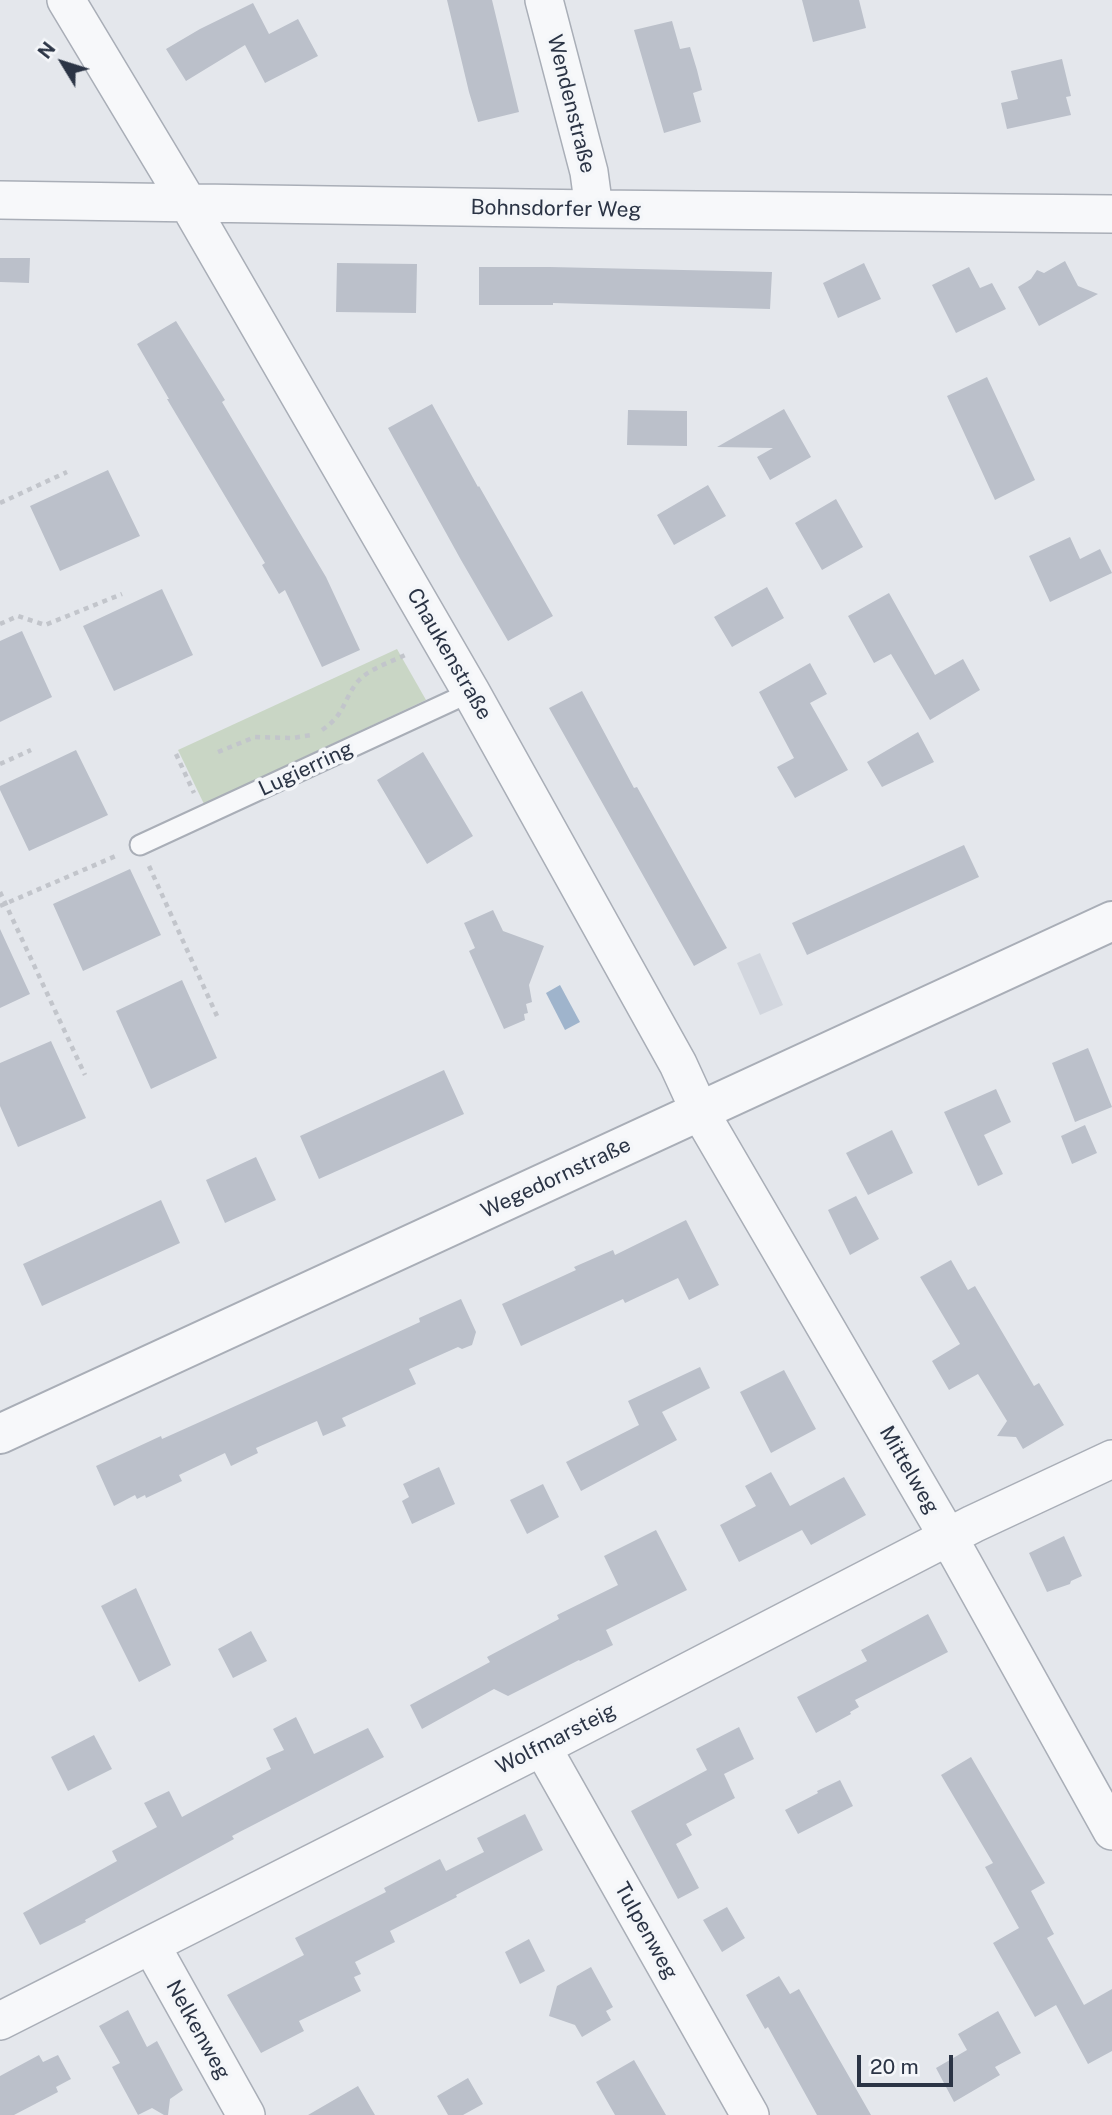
<!DOCTYPE html>
<meta charset="utf-8">
<style>
body{margin:0}
#map{position:relative;width:1112px;height:2115px;overflow:hidden;background:#e4e7ec;font-family:"Public Sans",sans-serif}
canvas{display:block}
.north{position:absolute;left:28px;top:28px;width:70px;height:70px;-webkit-text-stroke:5px #f4f6f9;paint-order:stroke;rotate:308deg;font-size:19px;font-weight:700;line-height:28px;text-align:center;color:#2b3445}
.north::after{content:'';display:block;margin:auto;width:24px;height:32px;background:#2b3445;clip-path:polygon(50% 0,100% 100%,50% 72%,0 100%)}
.scale{position:absolute;left:857px;top:2055px;width:96px;height:32px;box-sizing:border-box;border:4px solid #2b3445;border-top:0;padding-left:9px;font-size:21px;line-height:24px;white-space:nowrap;color:#2b3445;-webkit-text-stroke:5px #f4f6f9;paint-order:stroke}
</style>
<div id="map">
<canvas width="1112" height="2115"></canvas>
<div class="north">N</div>
<div class="scale">20 m</div>
</div>
<script>
const g = document.querySelector('canvas').getContext('2d');
g.lineJoin = 'round';
function fillPath(path, color) { g.fillStyle = color; g.fill(path, 'evenodd'); }
function stroke(path, color, width, dash) { g.strokeStyle = color; g.lineWidth = width; g.lineCap = dash ? 'butt' : 'round'; g.setLineDash(dash || []); g.stroke(path); }
function label(font, color, halo, rows, align = 'center') {
  g.font = font + ' "Public Sans",sans-serif'; g.lineWidth = 7; g.setLineDash([]); g.textBaseline = 'middle'; g.strokeStyle = halo; g.fillStyle = color; for (const [text, x, y, turn = 0] of rows) {
    g.save(); g.translate(x, y); g.rotate((+turn || 0) * Math.PI / 180); g.textAlign = isNaN(turn) ? turn : align; if (halo) g.strokeText(text, 0, 0); g.fillText(text, 0, 0); g.restore();
  }
}
fillPath(new Path2D(`
 M 760,953 L 783,1005 L 760,1015 L 737,963 Z`), '#d2d6de');
fillPath(new Path2D(`
 M 397,649 L 426,700 L 204,804 L 178,750 Z`), '#c9d6c5');
fillPath(new Path2D(`
 M 560,985 L 580,1022 L 565,1030 L 546,993 Z`), '#9fb4cc');
fillPath(new Path2D(`
 M 447,0 L 492,0 L 519,112 L 478,122 L 469,92 Z
 M 802,0 L 859,0 L 866,28 L 813,42 Z
 M 253,3 L 269,34 L 298,19 L 318,56 L 265,83 L 245,45 L 186,81 L 166,49 L 200,29 Z
 M 672,21 L 680,49 L 690,47 L 697,70 L 702,90 L 693,93 L 701,122 L 664,133 L 634,30 Z
 M 1062,59 L 1071,96 L 1066,97 L 1071,115 L 1007,129 L 1001,103 L 1018,99 L 1011,71 Z
 M 0,258 L 30,258 L 29,283 L 0,282 Z
 M 1065,261 L 1078,286 L 1098,294 L 1039,326 L 1018,287 L 1031,279 L 1037,270 L 1044,273 Z
 M 337,263 L 417,264 L 416,313 L 336,312 Z
 M 864,263 L 881,299 L 838,318 L 823,283 Z
 M 479,267 L 550,267 L 772,272 L 770,309 L 553,303 L 553,305 L 479,305 Z
 M 969,267 L 980,288 L 992,283 L 1006,309 L 956,333 L 932,285 Z
 M 176,321 L 225,400 L 222,402 L 326,577 L 360,650 L 322,667 L 285,590 L 279,594 L 262,565 L 265,563 L 167,399 L 169,399 L 137,344 Z
 M 987,377 L 1035,480 L 995,500 L 947,396 Z
 M 432,404 L 478,487 L 479,486 L 553,616 L 508,641 L 461,560 L 388,428 Z
 M 784,409 L 811,457 L 770,480 L 757,457 L 773,448 L 717,447 Z
 M 628,410 L 687,411 L 687,446 L 627,445 Z
 M 108,470 L 140,536 L 60,571 L 30,506 Z
 M 708,485 L 726,516 L 674,545 L 657,515 Z
 M 836,499 L 863,547 L 822,570 L 795,523 Z
 M 1070,537 L 1080,559 L 1100,549 L 1112,573 L 1050,602 L 1029,556 Z
 M 767,587 L 784,618 L 732,647 L 714,617 Z
 M 162,589 L 193,655 L 114,691 L 83,626 Z
 M 889,593 L 935,675 L 963,659 L 980,690 L 930,720 L 891,654 L 874,663 L 848,616 Z
 M 22,631 L 52,697 L 0,722 L 0,641 Z
 M 810,663 L 827,694 L 810,703 L 848,770 L 795,798 L 777,767 L 794,758 L 759,692 Z
 M 582,691 L 634,788 L 637,787 L 727,948 L 694,966 L 549,708 Z
 M 918,732 L 934,762 L 882,787 L 867,762 Z
 M 76,750 L 108,815 L 29,851 L 0,790 L 0,786 Z
 M 423,752 L 473,836 L 427,864 L 377,780 Z
 M 964,845 L 979,877 L 807,955 L 792,923 Z
 M 130,869 L 161,935 L 83,971 L 53,904 Z
 M 493,910 L 503,931 L 544,946 L 529,985 L 532,1002 L 526,1004 L 528,1013 L 524,1014 L 525,1020 L 504,1029 L 469,951 L 475,948 L 464,923 Z
 M 0,929 L 30,994 L 0,1008 Z
 M 182,980 L 217,1058 L 151,1089 L 116,1011 Z
 M 51,1041 L 86,1118 L 18,1147 L 0,1106 L 0,1063 Z
 M 1088,1048 L 1112,1107 L 1075,1122 L 1052,1063 Z
 M 444,1070 L 464,1114 L 319,1179 L 300,1136 Z
 M 996,1089 L 1011,1122 L 984,1135 L 1003,1174 L 978,1186 L 944,1112 Z
 M 1085,1125 L 1097,1153 L 1072,1164 L 1061,1136 Z
 M 892,1130 L 913,1173 L 868,1195 L 846,1153 Z
 M 256,1157 L 276,1200 L 225,1223 L 206,1180 Z
 M 856,1196 L 879,1239 L 850,1255 L 828,1210 Z
 M 161,1200 L 180,1243 L 42,1306 L 23,1264 Z
 M 686,1220 L 719,1285 L 689,1300 L 678,1278 L 625,1303 L 623,1299 L 521,1346 L 502,1304 L 576,1270 L 574,1267 L 613,1250 L 615,1255 Z
 M 951,1260 L 968,1290 L 975,1286 L 1034,1386 L 1039,1383 L 1064,1425 L 1023,1449 L 1016,1437 L 997,1436 L 1007,1421 L 978,1374 L 949,1390 L 932,1361 L 960,1344 L 920,1277 Z
 M 461,1299 L 476,1332 L 472,1345 L 462,1349 L 458,1347 L 409,1369 L 416,1384 L 342,1418 L 346,1426 L 323,1436 L 317,1421 L 256,1448 L 258,1453 L 231,1466 L 225,1453 L 179,1475 L 182,1481 L 146,1498 L 145,1495 L 137,1499 L 135,1495 L 114,1506 L 96,1466 L 161,1436 L 162,1439 L 320,1368 L 420,1322 L 419,1318 Z
 M 700,1367 L 710,1388 L 662,1412 L 677,1440 L 581,1491 L 566,1462 L 639,1425 L 628,1401 Z
 M 784,1370 L 816,1429 L 771,1453 L 740,1392 Z
 M 439,1467 L 455,1504 L 412,1524 L 402,1501 L 409,1497 L 403,1484 Z
 M 771,1472 L 790,1506 L 844,1477 L 866,1515 L 811,1545 L 802,1530 L 739,1562 L 720,1525 L 756,1506 L 745,1486 Z
 M 543,1484 L 559,1517 L 527,1534 L 510,1500 Z
 M 656,1530 L 687,1590 L 606,1630 L 613,1645 L 580,1661 L 579,1660 L 508,1696 L 494,1689 L 422,1729 L 410,1705 L 490,1662 L 487,1657 L 559,1619 L 557,1615 L 618,1585 L 604,1556 Z
 M 1064,1536 L 1082,1576 L 1071,1581 L 1070,1584 L 1047,1592 L 1029,1553 Z
 M 136,1588 L 171,1665 L 139,1682 L 101,1606 Z
 M 928,1614 L 948,1652 L 855,1700 L 859,1707 L 850,1712 L 851,1714 L 816,1733 L 797,1697 L 867,1661 L 861,1650 Z
 M 251,1631 L 267,1661 L 233,1678 L 218,1649 Z
 M 296,1717 L 314,1754 L 368,1728 L 384,1757 L 232,1836 L 234,1839 L 85,1920 L 86,1922 L 40,1945 L 23,1913 L 117,1861 L 112,1851 L 157,1827 L 144,1803 L 169,1791 L 182,1817 L 271,1769 L 266,1758 L 284,1750 L 273,1729 Z
 M 739,1727 L 754,1759 L 724,1774 L 735,1798 L 686,1824 L 692,1835 L 676,1844 L 699,1888 L 678,1899 L 631,1811 L 707,1770 L 696,1749 Z
 M 94,1735 L 112,1769 L 68,1791 L 51,1757 Z
 M 971,1757 L 1045,1883 L 1031,1891 L 1054,1934 L 1047,1938 L 1084,2005 L 1112,1989 L 1112,2051 L 1088,2064 L 1056,2005 L 1035,2017 L 993,1943 L 1019,1928 L 985,1867 L 993,1863 L 941,1775 Z
 M 840,1780 L 853,1806 L 798,1834 L 785,1810 L 818,1793 L 817,1791 Z
 M 525,1814 L 543,1850 L 456,1895 L 457,1897 L 390,1931 L 395,1942 L 355,1962 L 361,1974 L 354,1977 L 361,1991 L 299,2021 L 304,2031 L 261,2053 L 227,1995 L 304,1955 L 295,1938 L 386,1892 L 384,1888 L 440,1859 L 446,1871 L 484,1852 L 477,1838 Z
 M 727,1907 L 745,1938 L 722,1952 L 703,1920 Z
 M 529,1939 L 545,1971 L 520,1984 L 505,1952 Z
 M 591,1967 L 613,2007 L 606,2011 L 611,2020 L 582,2037 L 575,2025 L 549,2016 L 557,1986 Z
 M 779,1976 L 790,1994 L 799,1989 L 871,2115 L 817,2115 L 768,2027 L 765,2029 L 746,1995 Z
 M 128,2010 L 147,2047 L 157,2041 L 183,2090 L 170,2099 L 168,2115 L 164,2115 L 152,2108 L 138,2115 L 112,2067 L 120,2063 L 99,2026 Z
 M 998,2011 L 1021,2053 L 995,2067 L 1000,2075 L 954,2102 L 936,2068 L 967,2050 L 958,2034 Z
 M 39,2055 L 43,2062 L 58,2055 L 71,2079 L 56,2087 L 58,2092 L 14,2115 L 0,2115 L 0,2076 Z
 M 634,2060 L 666,2115 L 615,2115 L 596,2082 Z
 M 468,2078 L 483,2104 L 463,2115 L 448,2115 L 437,2096 Z
 M 358,2086 L 375,2115 L 308,2115 Z`), '#bbc0ca');
const service = new Path2D(`
 M 140,845 L 471,692`);
const minor = new Path2D(`
 M 66,0 L 188,203 L 471,692 L 678,1064 L 700,1112 L 959,1556 L 1112,1831
 M 544,0 L 589,172 L 594,209
 M 0,200 L 594,209 L 1112,214
 M 542,1747 L 750,2115
 M 151,1945 L 246,2115
 M 0,2021 L 542,1747 L 973,1524 L 1112,1459`);
const tertiary = new Path2D(`
 M 0,1434 L 1112,921`);
stroke(service, '#a9aeb7', 23);
stroke(minor, '#a9aeb7', 40);
stroke(tertiary, '#a9aeb7', 42);
stroke(new Path2D(`
 M 0,503 L 67,472
 M 0,624 L 18,616 L 45,625 L 122,594
 M 322,730 C 344,715 342,704 355,685 C 366,669 390,663 407,654
 M 218,752 L 255,737 L 293,738 L 311,735
 M 176,754 L 194,793
 M 0,764 L 31,750
 M 149,866 L 217,1016
 M 0,892 L 85,1075
 M 0,906 L 118,855`), '#c2c5cb', 4.5, [5, 5]);
stroke(service, '#f7f8fa', 19);
stroke(minor, '#f7f8fa', 37);
stroke(tertiary, '#f7f8fa', 38);
label('21px', '#2b3445', '#f4f6f9', [
 ["Wendenstraße",571,104,76],
 ["Bohnsdorfer Weg",556,209,1],
 ["Chaukenstraße",449,654,60],
 ["Lugierring",306,769,-25],
 ["Wegedornstraße",556,1178,-25],
 ["Mittelweg",909,1470,60],
 ["Wolfmarsteig",556,1739,-27],
 ["Tulpenweg",646,1931,61],
 ["Nelkenweg",198,2030,61]
]);
</script>
